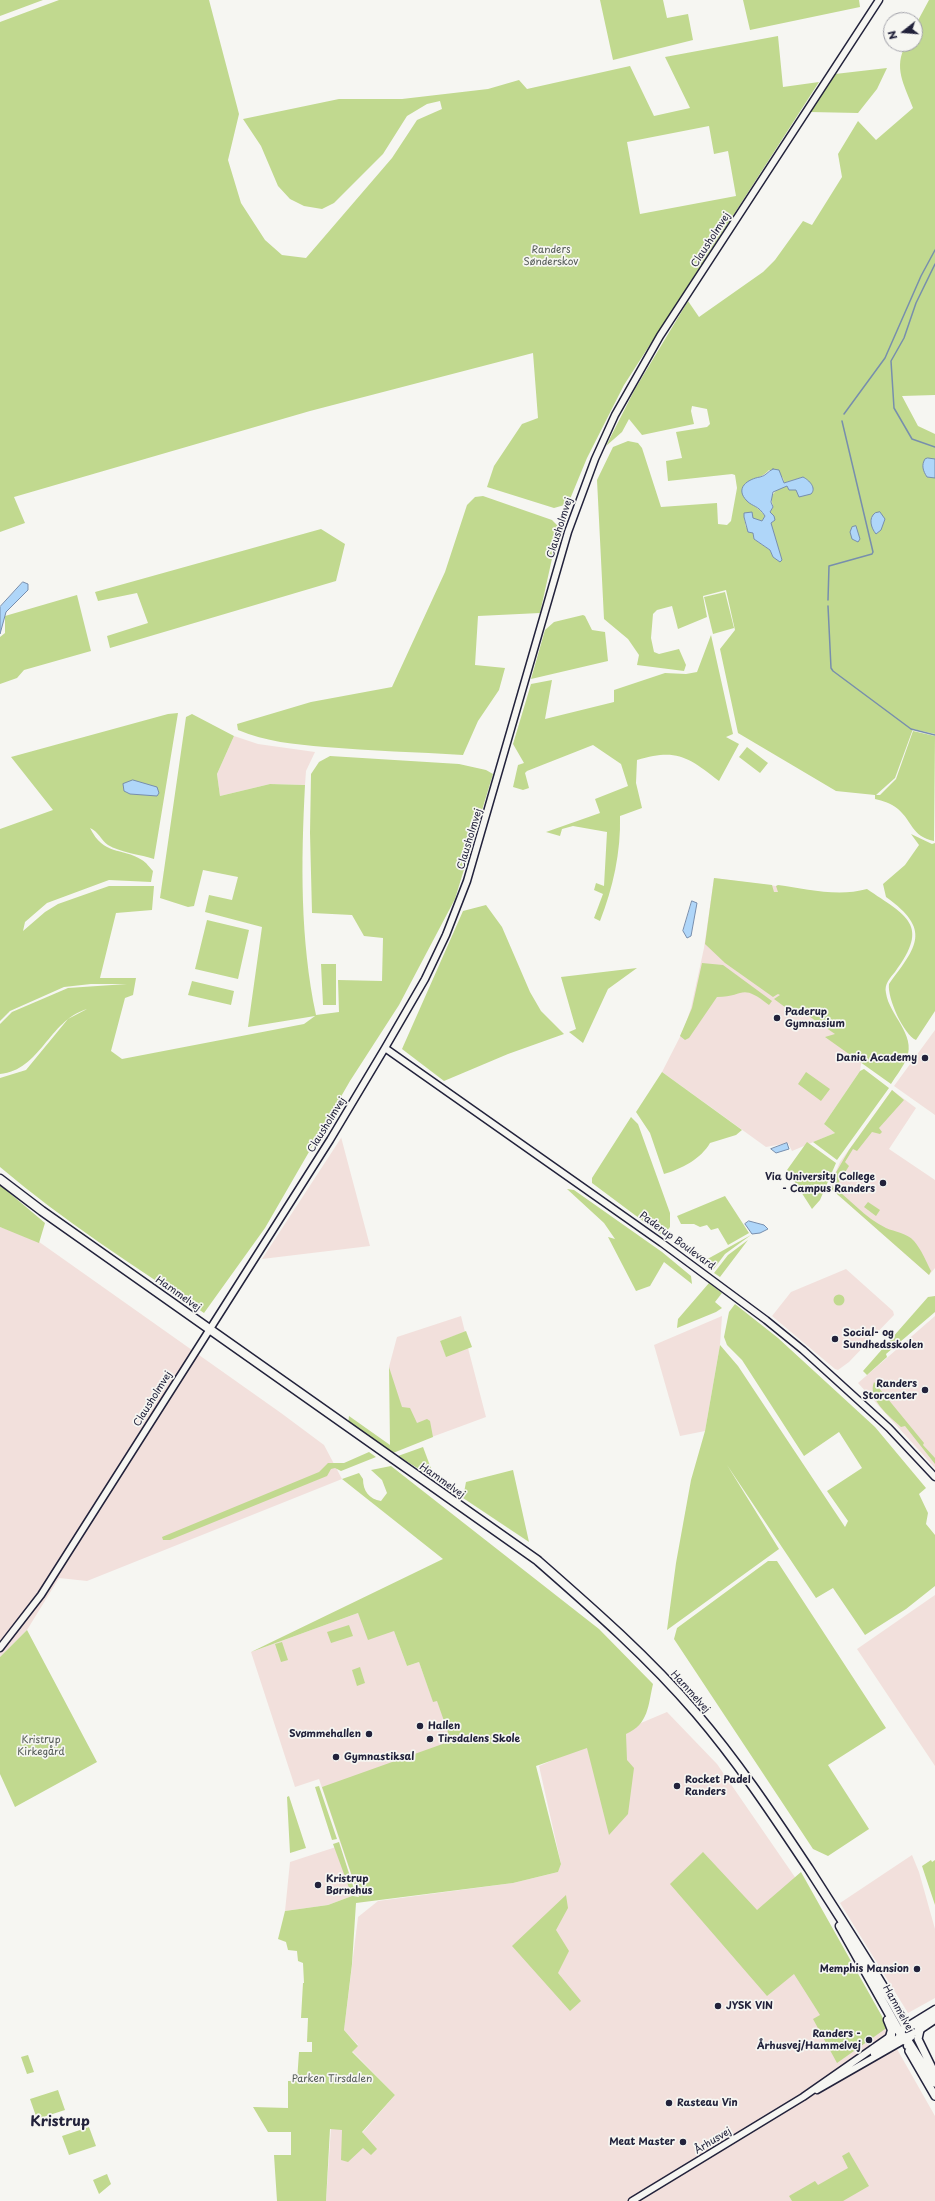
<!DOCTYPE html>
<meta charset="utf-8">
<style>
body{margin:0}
#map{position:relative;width:935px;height:2201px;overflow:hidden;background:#f6f6f2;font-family:"Playpen Sans",sans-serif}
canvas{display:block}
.north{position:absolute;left:883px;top:12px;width:40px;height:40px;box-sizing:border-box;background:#f6f6f2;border:1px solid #a1a1a9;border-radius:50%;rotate:253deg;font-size:11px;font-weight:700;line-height:16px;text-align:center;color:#22223b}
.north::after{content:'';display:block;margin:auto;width:14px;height:18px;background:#22223b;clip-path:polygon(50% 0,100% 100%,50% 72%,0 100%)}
</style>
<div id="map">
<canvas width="935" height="2201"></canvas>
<div class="north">N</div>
</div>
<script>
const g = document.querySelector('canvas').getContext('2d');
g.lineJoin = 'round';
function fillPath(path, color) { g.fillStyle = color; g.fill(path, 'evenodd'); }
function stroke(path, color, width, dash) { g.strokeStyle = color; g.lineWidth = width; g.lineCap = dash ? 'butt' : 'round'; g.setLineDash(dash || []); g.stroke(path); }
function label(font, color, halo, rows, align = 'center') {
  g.font = font + ' "Playpen Sans",sans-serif'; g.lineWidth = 3.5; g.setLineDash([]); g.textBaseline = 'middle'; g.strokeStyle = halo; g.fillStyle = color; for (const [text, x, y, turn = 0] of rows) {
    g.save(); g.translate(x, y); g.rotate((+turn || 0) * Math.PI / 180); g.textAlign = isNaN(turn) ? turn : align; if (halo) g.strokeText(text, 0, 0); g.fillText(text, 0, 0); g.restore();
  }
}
fillPath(new Path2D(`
 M 234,736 L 258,744 L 315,752 L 306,771 L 305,785 L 270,784 L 220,796 L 217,774 Z
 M 714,878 L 822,892 L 871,995 L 860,1071 L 824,1124 L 835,1133 L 792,1151 L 788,1143 L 766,1147 L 662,1072 L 684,1029 L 691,1008 L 704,948 Z
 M 935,1030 L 935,1115 L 894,1086 Z
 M 892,1090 L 916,1108 L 889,1149 L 935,1180 L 935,1268 L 929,1275 L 829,1187 L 840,1162 Z
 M 341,1137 L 370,1246 L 262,1259 L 341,1138 Z
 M 0,1227 L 35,1239 L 281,1413 L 324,1445 L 342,1479 L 87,1581 L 59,1578 L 27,1630 L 0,1657 Z
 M 846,1269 L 893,1311 L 894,1315 L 849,1362 L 838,1370 L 835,1369 L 772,1316 L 791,1292 Z
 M 461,1316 L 465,1332 L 440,1341 L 446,1356 L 468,1348 L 486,1417 L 421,1441 L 399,1410 L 389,1367 L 397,1337 Z
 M 722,1316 L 720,1345 L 705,1431 L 680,1436 L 654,1345 Z
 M 935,1316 L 935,1468 L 858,1383 Z
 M 935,1595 L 935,1766 L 857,1649 Z
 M 358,1613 L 394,1631 L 407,1666 L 419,1662 L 433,1701 L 437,1700 L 528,1757 L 359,1898 L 319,1779 L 295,1787 L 251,1652 Z
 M 667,1712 L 717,1764 L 821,1915 L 935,2116 L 935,2201 L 326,2201 L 332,2113 L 357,2139 L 395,2095 L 352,2051 L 358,2045 L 344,2030 L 358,1917 L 378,1901 L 513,1883 L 558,1872 L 561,1864 L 539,1766 Z
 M 336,1847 L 352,1896 L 328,1905 L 285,1911 L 290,1862 Z
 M 912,1855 L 919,1872 L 935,1929 L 935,1998 L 908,2013 L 840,1903 Z`), '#f2e0dc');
fillPath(new Path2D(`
 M 0,0 L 43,0 L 0,16 Z
 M 59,0 L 209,0 L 239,114 L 228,160 L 241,203 L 265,240 L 282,255 L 306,258 L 392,158 L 417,120 L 442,109 L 440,101 L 427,104 L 407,116 L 383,154 L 334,203 L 322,209 L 304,206 L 290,199 L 278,186 L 261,146 L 243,119 L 339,99 L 402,99 L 488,89 L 519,80 L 527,89 L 630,66 L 654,116 L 690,108 L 665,57 L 778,36 L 783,87 L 819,82 L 624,385 L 587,458 L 568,504 L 554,508 L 487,487 L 494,466 L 522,424 L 538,418 L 533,353 L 310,411 L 14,497 L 25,523 L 0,532 L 0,22 ZM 709,126 L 714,154 L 728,151 L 736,196 L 640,214 L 627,142 Z
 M 600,0 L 663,0 L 667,18 L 688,14 L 693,40 L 613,60 Z
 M 743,0 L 859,0 L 860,7 L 750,30 Z
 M 929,0 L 935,0 L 935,395 L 902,396 L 918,426 L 935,434 L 935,734 L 913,729 L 895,778 L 876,795 L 880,795 L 896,779 L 913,731 L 935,736 L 934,841 C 911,836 913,822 898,809 C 891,803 883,801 875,799 L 875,795 L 836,791 L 738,733 L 720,649 L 735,630 L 726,590 L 703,596 L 707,617 L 678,629 L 672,606 L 657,610 L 653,614 L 651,638 L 654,652 L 659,654 L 679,649 L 686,665 L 684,671 L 637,665 L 639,655 L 628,639 L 604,619 L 597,480 L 613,447 L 628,441 L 638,443 L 642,448 L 661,507 L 717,503 L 718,524 L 727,525 L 731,521 L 737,488 L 735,475 L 732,474 L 668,481 L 666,461 L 682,458 L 676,432 L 707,427 L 710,424 L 707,409 L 692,406 L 691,411 L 694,424 L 642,435 L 629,419 L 622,432 L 606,446 L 635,389 L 688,301 L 699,317 L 763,272 L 775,260 L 803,221 L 812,225 L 842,177 L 838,154 L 858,121 L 876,140 L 913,108 C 904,84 893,68 906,44 L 915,44 L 915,26 ZM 769,470 L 783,478 L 784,483 L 803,477 L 777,489 L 771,497 L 773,507 L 770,512 L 770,523 L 782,561 L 773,557 L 770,550 L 754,539 L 753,533 L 746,527 L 744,517 L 762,521 L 765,516 C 757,505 745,503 742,489 C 752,474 760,481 769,470 Z
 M 887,68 L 877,89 L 858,113 L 810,112 L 835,74 Z
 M 483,496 L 552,520 L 559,527 L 540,613 L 478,616 L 475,665 L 505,668 L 499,690 L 478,721 L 463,755 C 417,752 371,751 325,747 C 294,744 266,742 238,730 L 237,724 L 311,702 L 392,687 L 445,572 L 467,505 L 475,497 Z
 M 321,529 L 345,544 L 336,581 L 110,648 L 107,636 L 148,623 L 137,593 L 98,601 L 95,592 Z
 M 725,592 L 734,628 L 713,634 L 704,597 Z
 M 77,595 L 91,651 L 24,670 L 17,678 L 0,684 L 0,637 L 5,633 L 5,616 Z
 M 583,615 L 585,616 L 592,630 L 605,632 L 608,661 L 531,679 L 545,630 L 554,622 Z
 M 711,635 L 733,734 L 726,737 L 739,744 L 719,781 C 688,757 677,748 637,760 L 636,783 L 642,808 L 620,816 C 621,852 613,888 600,921 L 594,918 L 603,894 L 594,890 L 596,883 L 604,886 L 607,832 L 573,826 L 562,829 L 560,836 L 546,832 L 600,813 L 595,799 L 628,786 L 621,764 L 593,745 L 527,771 L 525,773 L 529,788 L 523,790 L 513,787 L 518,765 L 524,763 L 513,744 L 531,684 L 552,680 L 545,719 L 614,702 L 614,690 L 665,673 L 686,674 L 697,672 Z
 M 178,713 L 154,859 C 142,855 119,852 108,845 C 101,840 98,831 90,828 C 104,856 121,847 142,860 C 146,862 150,868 153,871 L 151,882 L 109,880 L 47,903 L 25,922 L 23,931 L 45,912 L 58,904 L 109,886 L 154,886 L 152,910 L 116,913 L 100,978 L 136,978 L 133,995 L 125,998 L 111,1051 L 122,1059 L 304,1024 L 315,1016 L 248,1027 L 262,927 L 205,912 L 209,895 L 232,900 L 238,877 L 203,870 L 194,906 L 188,907 L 160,898 L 186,717 L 192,714 L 234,736 L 217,774 L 220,796 L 270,784 L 305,785 C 301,862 300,939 316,1015 L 339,1012 L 338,980 L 382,981 L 383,938 L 364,936 L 352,915 L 312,913 L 310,833 L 311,774 L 319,762 L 330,756 L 459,764 L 486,770 L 493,774 L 455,899 L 399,1005 L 350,1081 L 265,1228 L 204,1313 C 135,1266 63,1221 0,1167 L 0,1078 L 26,1070 L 68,1019 L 87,1009 C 48,1021 41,1070 0,1074 L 0,1024 L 12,1012 L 68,988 L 127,984 L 91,984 L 64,987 L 10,1011 L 0,1021 L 0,829 L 53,810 L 11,757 L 168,714 Z
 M 747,747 L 768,763 L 760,773 L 739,757 Z
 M 911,834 L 932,844 L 935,843 L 935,1011 L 916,1040 C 904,1035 887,998 889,984 C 917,946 932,930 886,897 L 883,884 L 905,865 L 919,845 Z
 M 714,878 L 772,885 L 774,892 L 778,892 L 776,886 L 778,885 C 806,889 838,897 867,889 C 906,916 931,924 895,972 C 890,978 884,984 886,993 C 889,1015 916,1034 907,1058 C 903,1067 896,1076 891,1084 L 825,1037 L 835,1034 L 800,1010 L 797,1016 L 774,999 L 780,995 L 778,994 L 773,997 L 725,963 L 705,944 Z
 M 486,905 L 502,927 L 530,992 L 541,1011 L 564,1034 L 508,1054 L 444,1081 L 402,1049 L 463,911 Z
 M 207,920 L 249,930 L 238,979 L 195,969 Z
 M 702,963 L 723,965 L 772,1001 L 769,1005 C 740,982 745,997 717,997 L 689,1038 L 685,1040 L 680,1036 L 692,1008 Z
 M 321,964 L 336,964 L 336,1005 L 323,1005 Z
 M 637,968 L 608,989 L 583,1043 L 569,1032 L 576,1029 L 561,977 Z
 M 192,981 L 234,991 L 231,1005 L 188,995 Z
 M 864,1069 L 889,1088 L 837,1160 L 813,1142 L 835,1133 L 824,1124 L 860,1071 Z
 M 662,1072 L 742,1130 L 736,1135 L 710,1143 C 701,1159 681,1169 664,1174 L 650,1133 L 636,1112 Z
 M 806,1072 L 830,1089 L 821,1101 L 798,1084 Z
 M 892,1090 L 904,1100 L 879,1128 L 882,1132 L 880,1134 L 872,1132 L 857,1151 L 853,1149 L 845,1162 L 849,1166 L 837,1185 L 831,1181 L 849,1150 Z
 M 631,1117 L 638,1124 L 670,1213 L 670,1227 L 663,1236 L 592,1183 L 592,1178 Z
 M 807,1142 L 836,1163 L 820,1200 L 812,1209 L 787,1170 Z
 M 830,1184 C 849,1198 865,1218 886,1228 C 895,1232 907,1233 914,1241 C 921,1249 926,1261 931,1271 L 929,1275 L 829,1187 Z
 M 0,1185 L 45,1223 L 39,1243 L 0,1227 Z
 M 567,1189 L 574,1190 L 662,1252 L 691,1276 L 692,1284 L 664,1262 L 650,1286 L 636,1291 L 608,1237 L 615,1239 L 604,1223 Z
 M 725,1196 L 749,1233 L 728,1245 L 718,1228 L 711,1230 L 707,1225 L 700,1227 L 694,1224 L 681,1224 L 677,1216 Z
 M 868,1202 L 880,1210 L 876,1216 L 864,1207 Z
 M 751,1235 L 725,1254 L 713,1270 L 702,1262 Z
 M 748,1240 L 720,1277 L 714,1273 L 728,1255 Z
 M 709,1283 L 722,1293 L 715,1302 L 722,1308 L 716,1312 L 677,1328 L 678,1319 Z
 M833.5 1300a5.5 5.5 0 1 1 11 0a5.5 5.5 0 1 1-11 0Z
 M 935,1296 L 935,1312 L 886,1354 L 887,1357 L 867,1375 L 863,1371 L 928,1297 Z
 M 735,1304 L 778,1338 L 875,1427 L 926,1488 L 919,1494 L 928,1513 L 926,1524 L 935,1535 L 935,1586 L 906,1609 L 865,1635 L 833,1588 L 816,1598 L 727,1465 L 779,1549 L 667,1630 L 676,1563 L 691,1480 L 705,1431 L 720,1345 L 738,1366 L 845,1527 L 848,1521 L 827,1491 L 862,1468 L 839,1432 L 804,1456 L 742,1360 L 727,1345 L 724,1337 L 729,1312 Z
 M 466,1331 L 472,1347 L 446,1357 L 440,1341 Z
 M 389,1367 L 402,1407 L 410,1408 L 417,1423 L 427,1419 L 430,1421 L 433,1437 L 393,1453 L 348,1424 L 349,1416 L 390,1445 Z
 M 874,1382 L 924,1443 L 923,1445 L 935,1458 L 935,1464 L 905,1426 L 901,1427 C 889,1416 867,1399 874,1382 Z
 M 423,1447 L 435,1479 L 398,1456 Z
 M 369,1452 L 376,1457 L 341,1471 L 335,1468 L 331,1469 L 327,1476 L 170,1540 L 163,1540 L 162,1537 L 319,1472 L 328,1463 L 344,1463 Z
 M 391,1466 L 599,1629 L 653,1684 C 648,1705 649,1724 626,1734 L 627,1760 L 634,1768 L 628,1814 L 609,1835 L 587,1748 L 536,1766 L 561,1864 L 558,1872 L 513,1883 L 356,1903 L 352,1964 L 344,2030 L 358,2046 L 352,2052 L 395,2095 L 362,2132 L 377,2149 L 371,2155 L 363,2148 L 348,2162 L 341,2160 L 342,2130 L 330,2129 L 326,2201 L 277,2201 L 274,2155 L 291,2155 L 291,2132 L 268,2132 L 253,2107 L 288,2108 L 288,2081 L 297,2081 L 299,2052 L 312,2052 L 312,2042 L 307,2042 L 308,2018 L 301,2018 L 303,1983 L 304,1983 L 303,1963 L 298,1961 L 297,1951 L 288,1950 L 286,1942 L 278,1939 L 285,1911 L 328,1905 L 352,1896 L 333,1844 L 339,1842 L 356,1895 L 353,1896 L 359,1897 L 322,1787 L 451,1741 L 437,1701 L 433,1702 L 419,1662 L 407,1666 L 394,1631 L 368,1640 L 358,1613 L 251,1652 L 443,1559 L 342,1479 L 359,1473 L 363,1479 C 363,1491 369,1499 381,1501 L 387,1493 L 382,1480 L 371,1470 Z
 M 513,1470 L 529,1542 L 463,1498 L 466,1482 Z
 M 768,1561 L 777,1561 L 886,1728 L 828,1765 L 869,1829 L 828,1856 L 813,1849 L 674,1639 L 677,1628 Z
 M 349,1625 L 353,1636 L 331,1643 L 327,1632 Z
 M 27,1630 L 97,1762 L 15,1807 L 0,1774 L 0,1657 Z
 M 282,1642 L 288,1660 L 281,1662 L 275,1644 Z
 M 360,1667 L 365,1683 L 357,1686 L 352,1670 Z
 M 319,1786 L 337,1839 L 332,1840 L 315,1787 Z
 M 289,1796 L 306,1848 L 290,1853 L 287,1797 Z
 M 703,1852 L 757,1910 L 801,1872 L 888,2027 L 837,2063 L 813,2019 L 820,2015 L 794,1974 L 767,1996 L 670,1884 Z
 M 931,1860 L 932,1862 L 935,1860 L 935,1905 L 922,1866 Z
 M 566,1895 L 568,1908 L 556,1930 L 569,1951 L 558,1973 L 581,2001 L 570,2011 L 512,1946 Z
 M 28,2055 L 34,2072 L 27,2074 L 21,2057 Z
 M 58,2090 L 65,2110 L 37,2119 L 30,2099 Z
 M 89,2127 L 96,2146 L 69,2155 L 62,2136 Z
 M 849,2152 L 869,2186 L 843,2201 L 792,2201 L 789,2196 L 815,2181 L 818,2185 L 848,2168 L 842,2156 Z
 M 107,2174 L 111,2184 L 99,2194 L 93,2180 Z`), '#c1d98f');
const water = new Path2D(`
 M 928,458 L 935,459 L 935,478 L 927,477 C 923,471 921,465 925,459 Z
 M 773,469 L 779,470 L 784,483 L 803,477 C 809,480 817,488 811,494 L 799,497 L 796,490 L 789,490 L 787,486 L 773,492 L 771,502 L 773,507 L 770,512 L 774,516 L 775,520 L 771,523 L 782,560 L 780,562 L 773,557 L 770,550 L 754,539 L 753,533 L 748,532 L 744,517 L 744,513 L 752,512 L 753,518 L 762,521 L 765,516 C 758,505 753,507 747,501 C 734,488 748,479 760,477 C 766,476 768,471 773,469 Z
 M 880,512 L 885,519 L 881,530 L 876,534 C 871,528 868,518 875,513 Z
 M 856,526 L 860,539 L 858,542 L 852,539 L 850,532 L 852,527 Z
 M 23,582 L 28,584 L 28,590 L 6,612 L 0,634 L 0,607 Z
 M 133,780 L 157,787 L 159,793 L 157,796 L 130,794 L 124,791 L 123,784 Z
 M 692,901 L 697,903 L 691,936 L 687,938 L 683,931 Z
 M 787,1143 L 789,1149 L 776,1153 L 771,1149 Z
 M 749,1221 L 764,1225 L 768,1229 L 760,1233 L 752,1234 L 745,1224 Z`);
fillPath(water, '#afd6f9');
stroke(water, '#778ead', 1);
stroke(new Path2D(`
 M 935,264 L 916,303 L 904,338 L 891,361 L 894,408 L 912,439 L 935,447
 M 844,414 L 885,358 L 921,276 L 935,250
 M 828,600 L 829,566 L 872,554 L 873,552 L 842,421
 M 828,606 L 831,668 L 833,671 L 911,729 L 935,735`), '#778ead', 1.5);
const secondary = new Path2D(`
 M 385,1048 L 662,1243 L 766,1320 L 803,1350 L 889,1428 L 935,1477
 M 0,1648 L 41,1595 L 330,1140 L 385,1048 L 425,979 L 446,935 L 467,881 L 568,532 L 595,459 L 615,415 L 660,336 L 879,0
 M 904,2028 L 935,2009
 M 917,2032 L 935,2020
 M 907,2046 L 909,2032 L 935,2014
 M 874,2054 L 898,2038 L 902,2032
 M 817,2090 L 906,2039
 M 632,2201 L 803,2097 L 892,2035`);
const primary = new Path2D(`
 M 920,2030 L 918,2039 L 935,2074
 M 901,2035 L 909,2042 L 935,2083
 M 909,2051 L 935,2096`);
const highway = new Path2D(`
 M 0,1179 L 42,1211 L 537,1560 C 593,1609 648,1657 696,1713 C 738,1762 773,1815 809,1869 C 844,1924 880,1978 911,2036
 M 840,1926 L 904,2040
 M 888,2020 L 892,2030 L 890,2037
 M 905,2030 L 912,2032 L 918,2031`);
stroke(secondary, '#22223b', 9);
stroke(primary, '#22223b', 10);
stroke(highway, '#22223b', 11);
stroke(secondary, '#f6f6f2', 6);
stroke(primary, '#f6f6f2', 7);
stroke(highway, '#f6f6f2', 8);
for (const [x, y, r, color] of [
 [777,1018,4,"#22223b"],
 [925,1058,4,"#22223b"],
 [883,1183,4,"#22223b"],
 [835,1339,4,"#22223b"],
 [925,1390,4,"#22223b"],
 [420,1726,4,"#22223b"],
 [369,1734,4,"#22223b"],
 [430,1739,4,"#22223b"],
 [336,1757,4,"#22223b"],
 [677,1786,4,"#22223b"],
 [318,1885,4,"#22223b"],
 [917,1969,4,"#22223b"],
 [718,2006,4,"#22223b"],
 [869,2040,4,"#22223b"],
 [669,2103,4,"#22223b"],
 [683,2142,4,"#22223b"]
]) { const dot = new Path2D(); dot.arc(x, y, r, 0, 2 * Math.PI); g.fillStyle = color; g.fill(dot); stroke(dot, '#f6f6f2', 1.5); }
label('10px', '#22223b', '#f6f6f2', [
 ["Clausholmvej",711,240,-57],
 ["Clausholmvej",560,528,-72],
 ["Clausholmvej",470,839,-73],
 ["Clausholmvej",327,1125,-58],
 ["Paderup Boulevard",677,1241,36],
 ["Hammelvej",178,1294,35],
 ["Clausholmvej",153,1399,-58],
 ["Hammelvej",442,1481,35],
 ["Hammelvej",690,1692,48],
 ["Hammelvej",898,2009,61],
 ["Århusvej",713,2141,-31]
]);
label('10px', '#525954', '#f6f6f2', [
 ["Randers",551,250],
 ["Sønderskov",551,262],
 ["Kristrup",41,1740],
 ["Kirkegård",41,1752],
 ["Parken Tirsdalen",332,2079]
]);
label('bold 10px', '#22223b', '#f6f6f2', [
 ["Paderup",785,1012],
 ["Gymnasium",785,1024],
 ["Dania Academy",917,1058,"right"],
 ["Via University College",875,1177,"right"],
 ["- Campus Randers",875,1189,"right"],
 ["Social- og",843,1333],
 ["Sundhedsskolen",843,1345],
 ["Randers",917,1384,"right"],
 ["Storcenter",917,1396,"right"],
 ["Hallen",428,1726],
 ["Svømmehallen",361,1734,"right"],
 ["Tirsdalens Skole",438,1739],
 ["Gymnastiksal",344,1757],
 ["Rocket Padel",685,1780],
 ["Randers",685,1792],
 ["Kristrup",326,1879],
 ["Børnehus",326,1891],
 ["Memphis Mansion",909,1969,"right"],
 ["JYSK VIN",726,2006],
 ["Randers -",861,2034,"right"],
 ["Århusvej/Hammelvej",861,2046,"right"],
 ["Rasteau Vin",677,2103],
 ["Meat Master",675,2142,"right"]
], 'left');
label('bold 14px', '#22223b', '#f6f6f2', [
 ["Kristrup",60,2122]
]);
</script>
